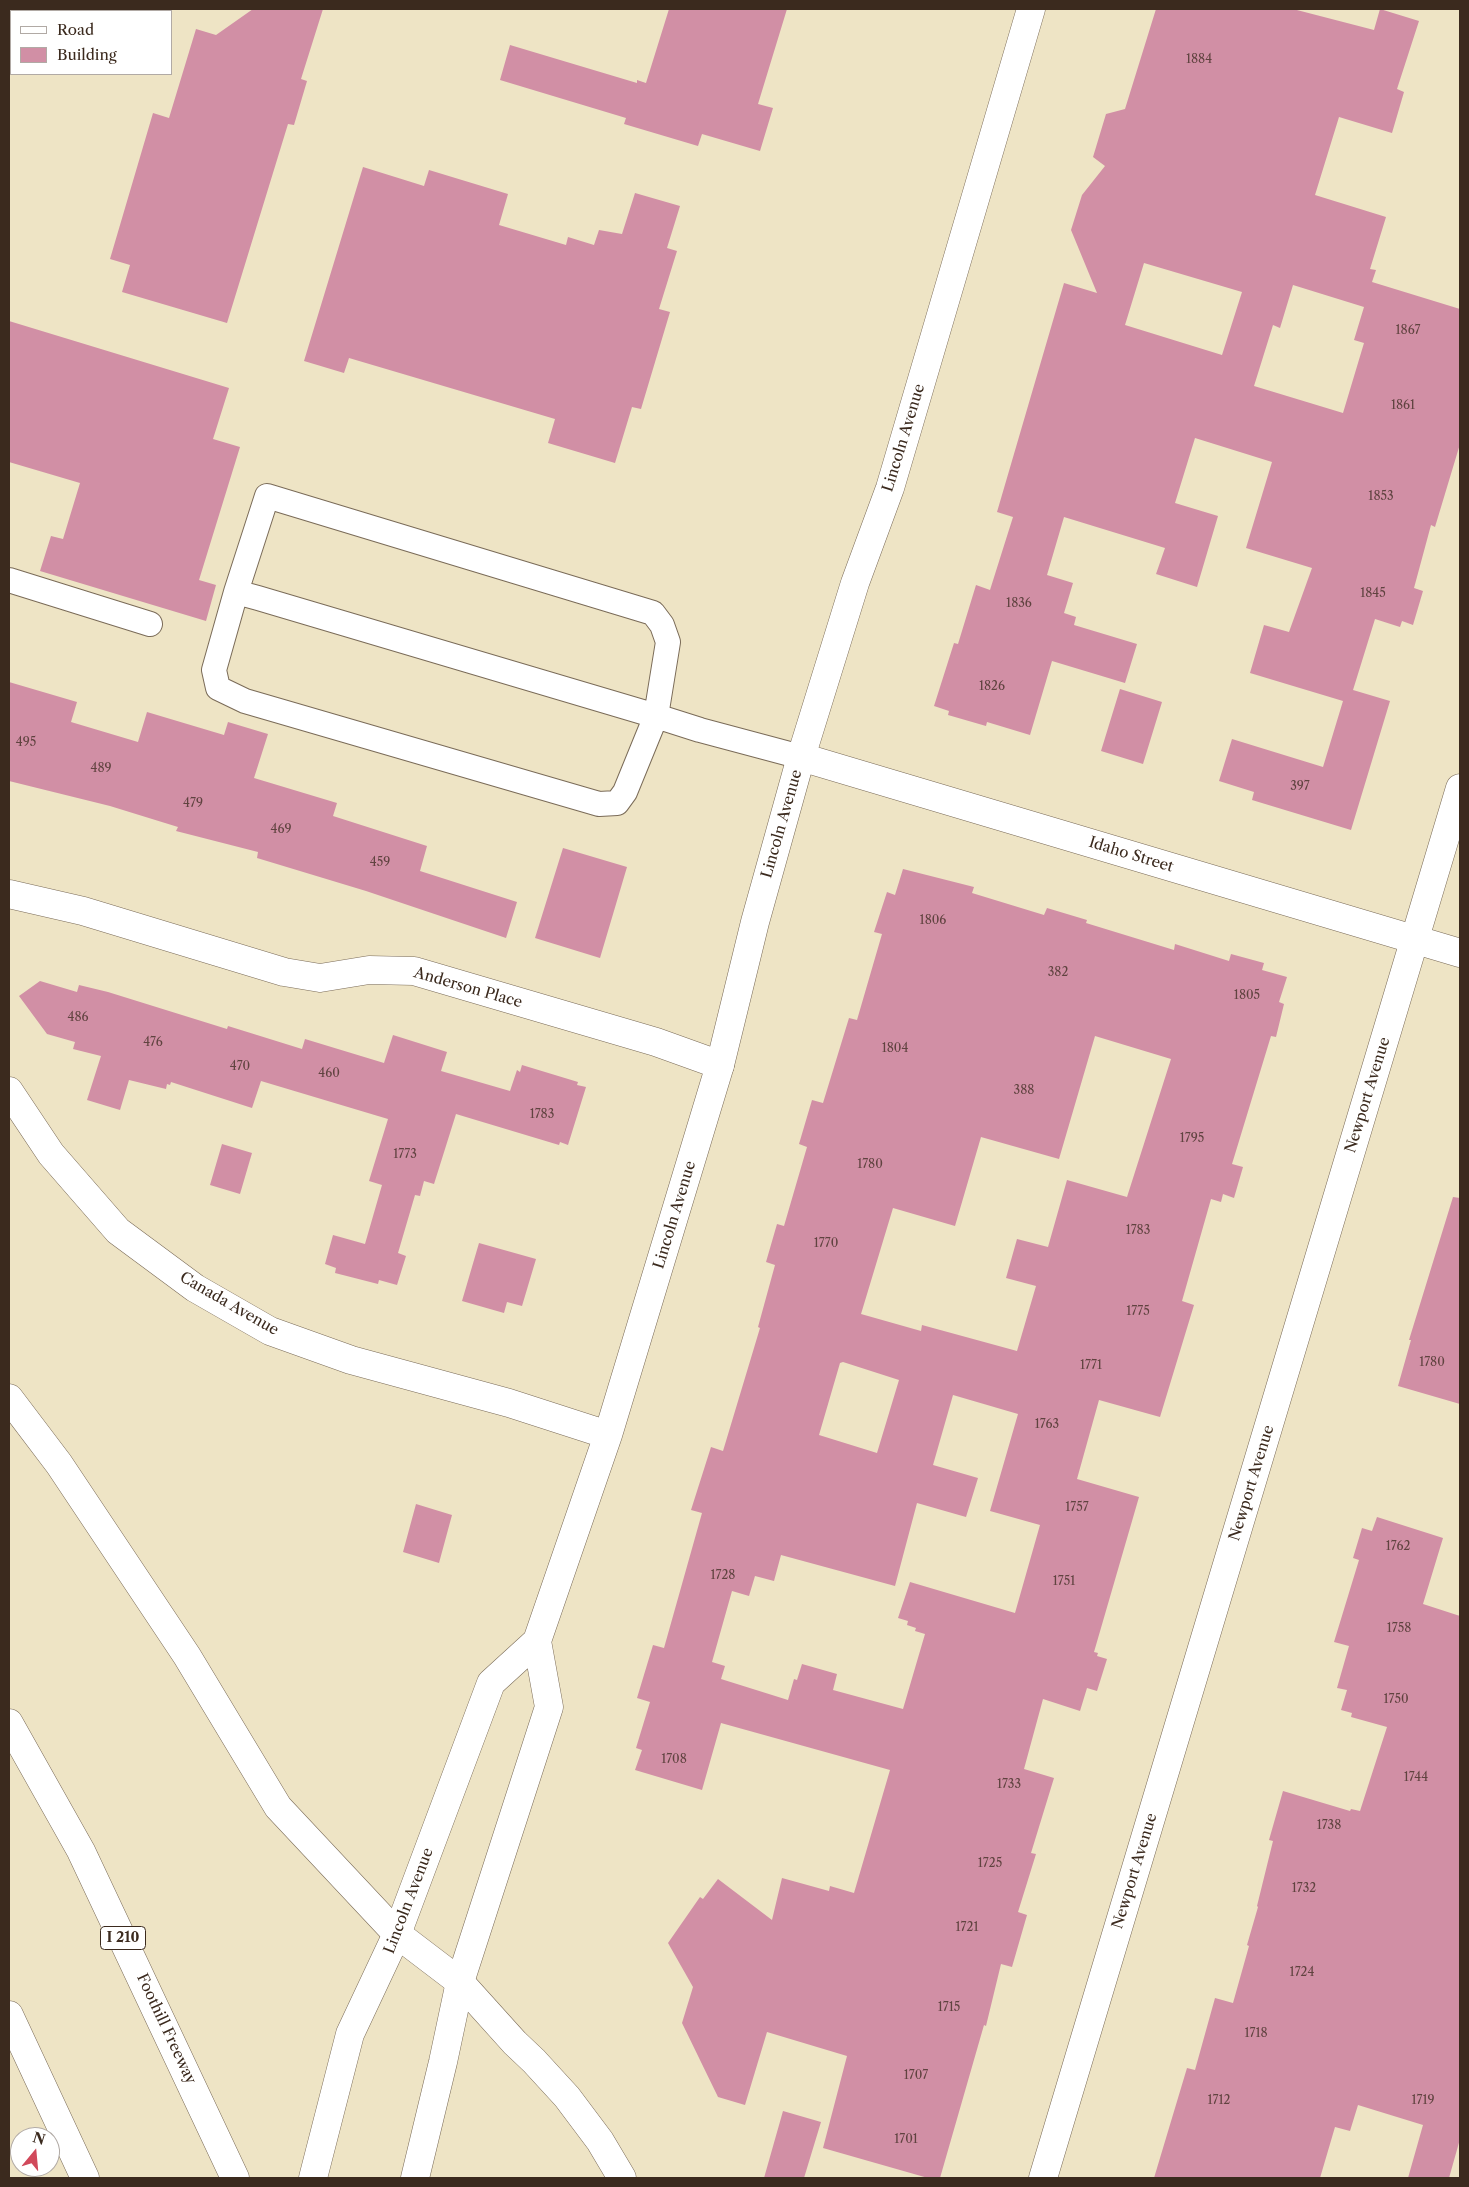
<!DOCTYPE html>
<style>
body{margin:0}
#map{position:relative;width:1469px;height:2187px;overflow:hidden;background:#eee4c5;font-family:"Libre Caslon Text",serif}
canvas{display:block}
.frame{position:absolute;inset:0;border:10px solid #3b2a1e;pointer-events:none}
.legend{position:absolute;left:10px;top:10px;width:162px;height:65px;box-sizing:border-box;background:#fff;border:1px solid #b1aaa5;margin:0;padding:6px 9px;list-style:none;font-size:15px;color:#3b2a1e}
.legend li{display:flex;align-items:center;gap:10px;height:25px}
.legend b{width:25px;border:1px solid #b1aaa5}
.north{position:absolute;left:10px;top:2127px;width:50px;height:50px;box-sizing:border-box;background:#fff;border:1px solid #b1aaa5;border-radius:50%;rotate:17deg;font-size:14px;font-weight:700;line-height:20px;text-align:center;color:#3b2a1e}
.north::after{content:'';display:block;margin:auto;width:18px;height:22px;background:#d1495b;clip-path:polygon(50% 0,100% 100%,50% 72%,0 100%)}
</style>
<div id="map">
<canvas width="1469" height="2187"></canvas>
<div class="frame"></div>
<ul class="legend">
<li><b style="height:6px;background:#fff"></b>Road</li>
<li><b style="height:14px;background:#d18fa5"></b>Building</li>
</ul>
<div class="north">N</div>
</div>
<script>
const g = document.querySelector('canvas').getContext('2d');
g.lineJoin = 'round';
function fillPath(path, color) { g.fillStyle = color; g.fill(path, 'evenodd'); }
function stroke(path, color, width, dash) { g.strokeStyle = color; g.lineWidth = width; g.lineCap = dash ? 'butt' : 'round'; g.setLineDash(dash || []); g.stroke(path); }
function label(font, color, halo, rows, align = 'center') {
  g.font = font + ' "Libre Caslon Text",serif'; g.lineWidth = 4; g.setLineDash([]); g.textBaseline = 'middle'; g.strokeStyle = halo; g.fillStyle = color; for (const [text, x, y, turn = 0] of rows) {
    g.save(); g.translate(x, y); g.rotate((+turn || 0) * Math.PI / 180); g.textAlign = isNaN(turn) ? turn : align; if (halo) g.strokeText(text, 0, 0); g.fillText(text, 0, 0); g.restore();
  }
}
fillPath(new Path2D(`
 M 253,9 L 323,9 L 301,79 L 307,81 L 294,125 L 288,124 L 227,323 L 122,292 L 130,265 L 110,259 L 153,113 L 169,118 L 196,29 L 216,35 Z
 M 669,9 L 787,9 L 758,104 L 773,108 L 760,151 L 702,134 L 698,146 L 624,124 L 626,118 L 500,80 L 510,45 L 637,83 L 637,80 L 646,83 Z
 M 1156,9 L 1293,9 L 1374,30 L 1380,9 L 1419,21 L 1397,89 L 1404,92 L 1392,133 L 1339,117 L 1315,195 L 1386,217 L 1370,269 L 1376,270 L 1372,282 L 1460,309 L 1460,444 L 1435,527 L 1431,525 L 1414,588 L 1423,591 L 1413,625 L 1402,621 L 1400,627 L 1375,619 L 1353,690 L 1390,701 L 1351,830 L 1252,800 L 1254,792 L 1219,781 L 1232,739 L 1323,767 L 1343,701 L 1250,673 L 1264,625 L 1289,632 L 1312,568 L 1246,548 L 1272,462 L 1195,438 L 1175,503 L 1218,516 L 1197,587 L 1156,574 L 1165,548 L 1064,517 L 1047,575 L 1073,583 L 1064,613 L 1076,617 L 1074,625 L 1137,644 L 1125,683 L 1052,661 L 1030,735 L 987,722 L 986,726 L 948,715 L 949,711 L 934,706 L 954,643 L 958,644 L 976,585 L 990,590 L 1013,517 L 997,512 L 1064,283 L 1097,293 L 1071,230 L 1082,195 L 1105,166 L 1093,157 L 1106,114 L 1125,109 ZM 1144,263 L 1242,292 L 1222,355 L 1125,325 ZM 1293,285 L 1364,307 L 1354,340 L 1364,343 L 1343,413 L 1254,386 L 1273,325 L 1280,328 Z
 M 363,167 L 424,186 L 429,170 L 508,194 L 499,225 L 566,245 L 568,237 L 594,245 L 599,230 L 622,234 L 635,193 L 680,206 L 667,248 L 677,251 L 659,309 L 670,312 L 641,409 L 632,407 L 615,463 L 548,443 L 555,419 L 349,358 L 344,373 L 304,361 Z
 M 9,321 L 229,388 L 213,439 L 240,447 L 199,580 L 216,585 L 206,621 L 40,571 L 51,536 L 63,539 L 80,483 L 9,462 Z
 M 9,682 L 77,702 L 71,722 L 138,742 L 147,712 L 224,735 L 228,722 L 268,734 L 254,778 L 337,803 L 333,816 L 427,846 L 420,871 L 517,902 L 506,938 L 366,891 L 257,858 L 258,852 L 176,831 L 178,827 L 110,806 L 9,781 Z
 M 1120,689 L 1162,702 L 1143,764 L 1101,751 Z
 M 563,848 L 627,867 L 600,958 L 535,938 Z
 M 903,869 L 974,887 L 972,893 L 1044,915 L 1047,908 L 1087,920 L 1086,923 L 1174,950 L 1175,944 L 1229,961 L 1231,954 L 1264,963 L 1262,970 L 1287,977 L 1279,1002 L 1284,1004 L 1276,1037 L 1271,1036 L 1232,1164 L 1243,1167 L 1234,1198 L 1223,1194 L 1221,1202 L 1211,1199 L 1182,1301 L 1194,1305 L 1160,1417 L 1099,1400 L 1077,1479 L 1139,1497 L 1094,1652 L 1098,1653 L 1097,1656 L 1107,1659 L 1097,1691 L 1087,1688 L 1080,1711 L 1043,1699 L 1024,1769 L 1054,1778 L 1031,1853 L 1036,1854 L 1018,1912 L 1027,1915 L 1012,1967 L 1001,1964 L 986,2026 L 984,2025 L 940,2178 L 928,2178 L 823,2148 L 847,2056 L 767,2032 L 745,2105 L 718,2097 L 682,2023 L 693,1987 L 668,1943 L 700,1897 L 703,1899 L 718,1879 L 772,1920 L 782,1878 L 829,1891 L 830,1886 L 854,1893 L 890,1770 L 721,1723 L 702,1790 L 635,1770 L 642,1750 L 636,1748 L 650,1702 L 637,1698 L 653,1645 L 664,1648 L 702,1513 L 691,1510 L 711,1447 L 723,1451 L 760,1328 L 758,1327 L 775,1265 L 766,1262 L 777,1224 L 784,1226 L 807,1147 L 799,1144 L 812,1100 L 823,1103 L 849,1018 L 857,1020 L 882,934 L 874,932 L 887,892 L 895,895 ZM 1095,1036 L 1171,1059 L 1127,1197 L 1067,1180 L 1048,1247 L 1017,1239 L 1006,1278 L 1036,1286 L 1017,1351 L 922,1325 L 921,1331 L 861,1314 L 893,1208 L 955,1226 L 981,1137 L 1059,1159 ZM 843,1362 L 899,1380 L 877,1453 L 819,1435 L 840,1363 ZM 953,1395 L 1018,1414 L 990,1511 L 1040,1525 L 1015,1613 L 910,1582 L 898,1618 L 908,1621 L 907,1625 L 916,1628 L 915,1631 L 925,1634 L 903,1709 L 833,1690 L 837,1674 L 802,1664 L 797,1680 L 794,1679 L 788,1700 L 721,1679 L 725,1666 L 712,1662 L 732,1591 L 749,1596 L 755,1576 L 774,1581 L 781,1555 L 895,1586 L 917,1503 L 966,1517 L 978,1478 L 933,1465 Z
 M 40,981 L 77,992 L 79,985 L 108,992 L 227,1029 L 228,1026 L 302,1049 L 305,1039 L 384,1063 L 393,1035 L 447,1052 L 441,1071 L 510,1091 L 517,1070 L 520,1072 L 522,1065 L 578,1082 L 577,1085 L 586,1087 L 568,1145 L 560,1142 L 559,1145 L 456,1114 L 434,1184 L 424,1181 L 420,1196 L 415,1195 L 398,1253 L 406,1256 L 397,1285 L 379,1280 L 378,1284 L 335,1273 L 336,1268 L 325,1264 L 333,1235 L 365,1244 L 382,1185 L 369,1181 L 388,1119 L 261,1081 L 252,1108 L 171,1082 L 170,1085 L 167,1084 L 166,1089 L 129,1080 L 120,1110 L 87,1100 L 101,1056 L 73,1049 L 75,1042 L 47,1034 L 19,996 Z
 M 222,1144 L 252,1153 L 240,1194 L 210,1185 Z
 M 1453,1197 L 1460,1198 L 1460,1404 L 1398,1386 L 1411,1340 L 1409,1340 Z
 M 479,1243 L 536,1259 L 522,1306 L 507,1302 L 504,1313 L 462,1301 Z
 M 416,1504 L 452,1515 L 439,1563 L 403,1552 Z
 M 1377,1517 L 1443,1538 L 1423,1604 L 1460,1616 L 1460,2139 L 1449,2178 L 1408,2178 L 1423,2125 L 1358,2105 L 1350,2131 L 1335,2127 L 1320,2178 L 1154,2178 L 1187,2068 L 1195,2070 L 1215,1998 L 1233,2003 L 1249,1946 L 1247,1945 L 1258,1907 L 1257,1906 L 1273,1841 L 1269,1840 L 1283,1791 L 1350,1811 L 1351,1809 L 1360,1811 L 1387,1727 L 1351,1717 L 1352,1713 L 1341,1710 L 1347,1690 L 1337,1688 L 1349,1646 L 1334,1642 L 1359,1560 L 1353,1558 L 1362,1528 L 1372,1531 Z
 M 783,2111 L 821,2122 L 804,2178 L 764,2178 Z`), '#d18fa5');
const lane = new Path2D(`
 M 9,580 L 150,624
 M 236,592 L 214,670 L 218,688 L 245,701 L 599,804 L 617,803 L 625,792 L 656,716 L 668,642 L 662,625 L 653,613 L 267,496 L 236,592 L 258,598 L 656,716 L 700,730 L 801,757`);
const street = new Path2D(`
 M 801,757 L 1460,953
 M 9,894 L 83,911 L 284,972 L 320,978 L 369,970 L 414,971 L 656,1042 L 720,1065
 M 1043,2178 L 1460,788`);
const secondary = new Path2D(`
 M 9,1091 L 51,1154 L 118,1231 L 195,1288 L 270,1331 L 351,1360 L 509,1403 L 608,1435
 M 313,2178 L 350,2034 L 397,1934 L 491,1683 L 537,1641 L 608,1435 L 720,1065 L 755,922 L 801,757 L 855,583 L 890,488 L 1031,9
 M 415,2178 L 443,2062 L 460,1982 L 549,1707 L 537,1641`);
const highway = new Path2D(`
 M 9,1398 L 59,1464 L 187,1656 L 278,1807 L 397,1934 L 460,1982 L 515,2043 L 534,2061 L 567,2097 L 600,2141 L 622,2178
 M 9,1723 L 81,1851 L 235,2178
 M 9,2015 L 85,2178`);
stroke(lane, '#7a6b58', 26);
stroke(street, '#7a6b58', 29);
stroke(secondary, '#7a6b58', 29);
stroke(highway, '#7a6b58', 29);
stroke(lane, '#fff', 24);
stroke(street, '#fff', 28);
stroke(secondary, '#fff', 28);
stroke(highway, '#fff', 28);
label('12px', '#604340', null, [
 ["1884",1199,60],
 ["1867",1408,331],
 ["1861",1403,406],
 ["1853",1381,497],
 ["1845",1373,594],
 ["1836",1019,604],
 ["1826",992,687],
 ["495",26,743],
 ["489",101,769],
 ["397",1300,787],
 ["479",193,804],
 ["469",281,830],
 ["459",380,863],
 ["1806",933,921],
 ["382",1058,973],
 ["1805",1247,996],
 ["486",78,1018],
 ["476",153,1043],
 ["1804",895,1049],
 ["470",240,1067],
 ["460",329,1074],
 ["388",1024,1091],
 ["1783",542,1115],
 ["1795",1192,1139],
 ["1773",405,1155],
 ["1780",870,1165],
 ["1783",1138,1231],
 ["1770",826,1244],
 ["1775",1138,1312],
 ["1780",1432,1363],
 ["1771",1091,1366],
 ["1763",1047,1425],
 ["1757",1077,1508],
 ["1762",1398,1547],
 ["1728",723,1576],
 ["1751",1064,1582],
 ["1758",1399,1629],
 ["1750",1396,1700],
 ["1708",674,1760],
 ["1744",1416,1778],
 ["1733",1009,1785],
 ["1738",1329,1826],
 ["1725",990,1864],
 ["1732",1304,1889],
 ["1721",967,1928],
 ["1724",1302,1973],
 ["1715",949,2008],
 ["1718",1256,2034],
 ["1707",916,2076],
 ["1712",1219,2101],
 ["1719",1423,2101],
 ["1701",906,2140]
]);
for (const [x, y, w] of [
 [123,1938,45]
]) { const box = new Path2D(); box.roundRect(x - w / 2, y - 11.5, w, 23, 4); g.fillStyle = '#fff'; g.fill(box); stroke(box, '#3b2a1e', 1); }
label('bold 14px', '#3b2a1e', null, [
 ["I 210",123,1938]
]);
label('15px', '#3b2a1e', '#fff', [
 ["Lincoln Avenue",904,438,-73],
 ["Lincoln Avenue",782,824,-74],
 ["Idaho Street",1131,855,17],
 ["Anderson Place",468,988,16],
 ["Newport Avenue",1368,1095,-73],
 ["Lincoln Avenue",675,1215,-73],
 ["Canada Avenue",229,1304,30],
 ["Newport Avenue",1252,1483,-73],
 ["Newport Avenue",1135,1871,-73],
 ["Lincoln Avenue",409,1901,-69],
 ["Foothill Freeway",166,2029,65]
]);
</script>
